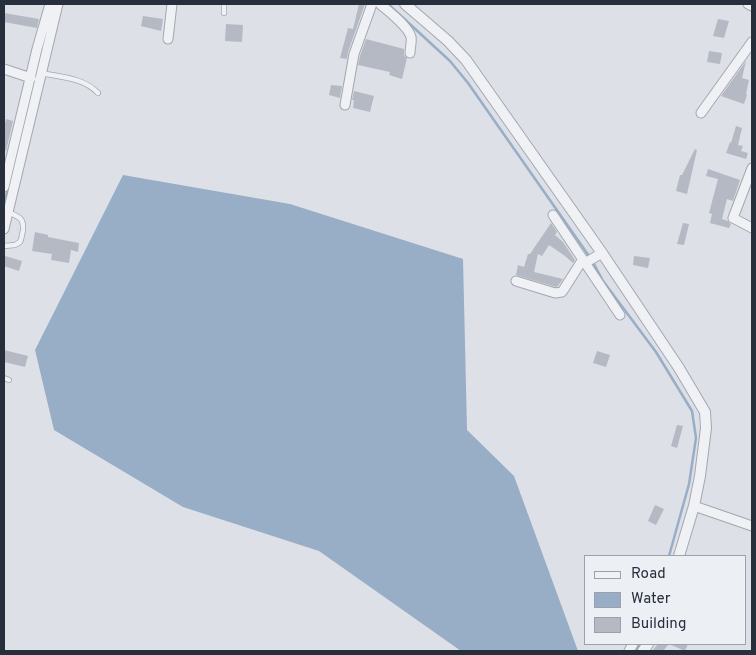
<!DOCTYPE html>
<style>
body{margin:0}
#map{position:relative;width:756px;height:655px;overflow:hidden;background:#dde0e6;font-family:Overpass,sans-serif}
canvas{display:block}
.frame{position:absolute;inset:0;border:5px solid #272e3c;pointer-events:none}
.legend{position:absolute;left:584px;top:555px;width:162px;height:90px;box-sizing:border-box;background:#eceff4;border:1px solid #9da2aa;margin:0;padding:6px 9px;list-style:none;font-size:15px;color:#272e3c}
.legend li{display:flex;align-items:center;gap:10px;height:25px}
.legend b{width:25px;border:1px solid #9da2aa}
</style>
<div id="map">
<canvas width="756" height="655"></canvas>
<div class="frame"></div>
<ul class="legend">
<li><b style="height:6px;background:#eff1f5"></b>Road</li>
<li><b style="height:14px;background:#98adc6"></b>Water</li>
<li><b style="height:14px;background:#b4b9c3"></b>Building</li>
</ul>
</div>
<script>
const g = document.querySelector('canvas').getContext('2d');
g.lineJoin = 'round';
function fillPath(path, color) { g.fillStyle = color; g.fill(path, 'evenodd'); }
function stroke(path, color, width, dash) { g.strokeStyle = color; g.lineWidth = width; g.lineCap = dash ? 'butt' : 'round'; g.setLineDash(dash || []); g.stroke(path); }
fillPath(new Path2D(`
 M 123,175 L 290,204 L 463,259 L 467,430 L 514,476 L 578,651 L 461,651 L 319,551 L 183,507 L 54,430 L 35,350 Z`), '#98adc6');
stroke(new Path2D(`
 M 388,4 L 450,61 L 468,83 L 589,256
 M 4,205 L 8,188
 M 594,264 L 603,281 L 656,352 L 692,411 L 696,438 L 689,484 L 669,556
 M 636,651 L 640,644`), '#98adc6', 2.5);
fillPath(new Path2D(`
 M 359,4 L 365,4 L 348,52 L 347,59 L 340,58 L 348,28 L 353,29 Z
 M 4,13 L 39,19 L 37,28 L 4,22 Z
 M 143,16 L 163,19 L 161,31 L 141,26 Z
 M 718,19 L 729,21 L 724,38 L 713,36 Z
 M 226,24 L 243,25 L 242,42 L 225,41 Z
 M 366,39 L 404,49 L 404,55 L 407,58 L 402,79 L 389,75 L 390,72 L 358,65 L 360,56 Z
 M 709,51 L 722,53 L 720,64 L 707,62 Z
 M 746,61 L 742,78 L 749,80 L 746,94 L 747,95 L 744,104 L 721,96 Z
 M 331,85 L 342,86 L 340,98 L 329,95 Z
 M 354,91 L 374,96 L 370,112 L 353,108 L 354,100 L 352,100 Z
 M 6,119 L 13,121 L 6,151 L 4,150 L 4,129 Z
 M 736,126 L 742,128 L 738,145 L 743,146 L 741,151 L 748,153 L 746,159 L 726,153 L 730,142 L 731,143 Z
 M 695,149 L 697,150 L 687,194 L 676,191 L 680,175 L 682,175 Z
 M 708,169 L 740,180 L 733,201 L 727,199 L 722,219 L 728,221 L 731,224 L 729,228 L 710,223 L 712,214 L 709,213 L 718,179 L 706,176 Z
 M 551,223 L 557,232 L 555,235 L 563,242 L 575,260 L 573,263 L 565,256 L 549,245 L 542,256 L 538,254 L 534,272 L 563,279 L 558,286 L 556,287 L 516,275 L 518,265 L 524,267 L 528,254 L 530,254 Z
 M 683,223 L 689,224 L 684,245 L 677,244 Z
 M 35,232 L 48,235 L 48,237 L 79,243 L 78,252 L 71,250 L 69,263 L 51,260 L 52,254 L 32,251 Z
 M 5,256 L 22,261 L 19,271 L 4,266 L 4,260 Z
 M 634,256 L 650,258 L 648,268 L 633,265 Z
 M 4,350 L 28,356 L 25,367 L 4,362 Z
 M 597,351 L 610,355 L 606,367 L 593,363 Z
 M 677,425 L 683,426 L 677,448 L 671,446 Z
 M 655,505 L 664,509 L 656,525 L 648,521 Z
 M 658,644 L 688,644 L 685,651 L 669,644 L 663,651 L 652,651 Z`), '#b4b9c3');
const service = new Path2D(`
 M 224,13 L 224,4
 M 41,73 C 61,77 84,78 98,93
 M 4,246 L 15,245 L 20,242 C 22,238 22,234 23,230 C 24,217 18,217 8,212
 M 4,378 L 9,380`);
const minor = new Path2D(`
 M 380,4 C 388,11 408,26 411,37 C 412,42 410,48 410,53
 M 748,4 L 752,6
 M 168,39 L 172,4
 M 4,69 L 31,78
 M 345,105 L 354,54 L 372,4
 M 701,113 L 752,42
 M 752,168 L 733,218 L 752,228
 M 4,187 L 37,49 L 50,4
 M 553,215 L 620,315
 M 4,229 L 58,4
 M 585,263 L 602,253
 M 516,281 L 555,293 L 562,292 L 564,289 L 583,259
 M 694,506 L 752,526
 M 629,651 L 633,644`);
const tertiary = new Path2D(`
 M 405,4 L 448,41 L 466,60 L 602,253 L 679,368 L 705,412 L 706,428 L 700,476 L 694,506 L 679,556
 M 643,651 L 648,644`);
stroke(service, '#a3a7b0', 6);
stroke(minor, '#a3a7b0', 11);
stroke(tertiary, '#a3a7b0', 12);
stroke(service, '#eff1f5', 4.5);
stroke(minor, '#eff1f5', 9);
stroke(tertiary, '#eff1f5', 10);
</script>
